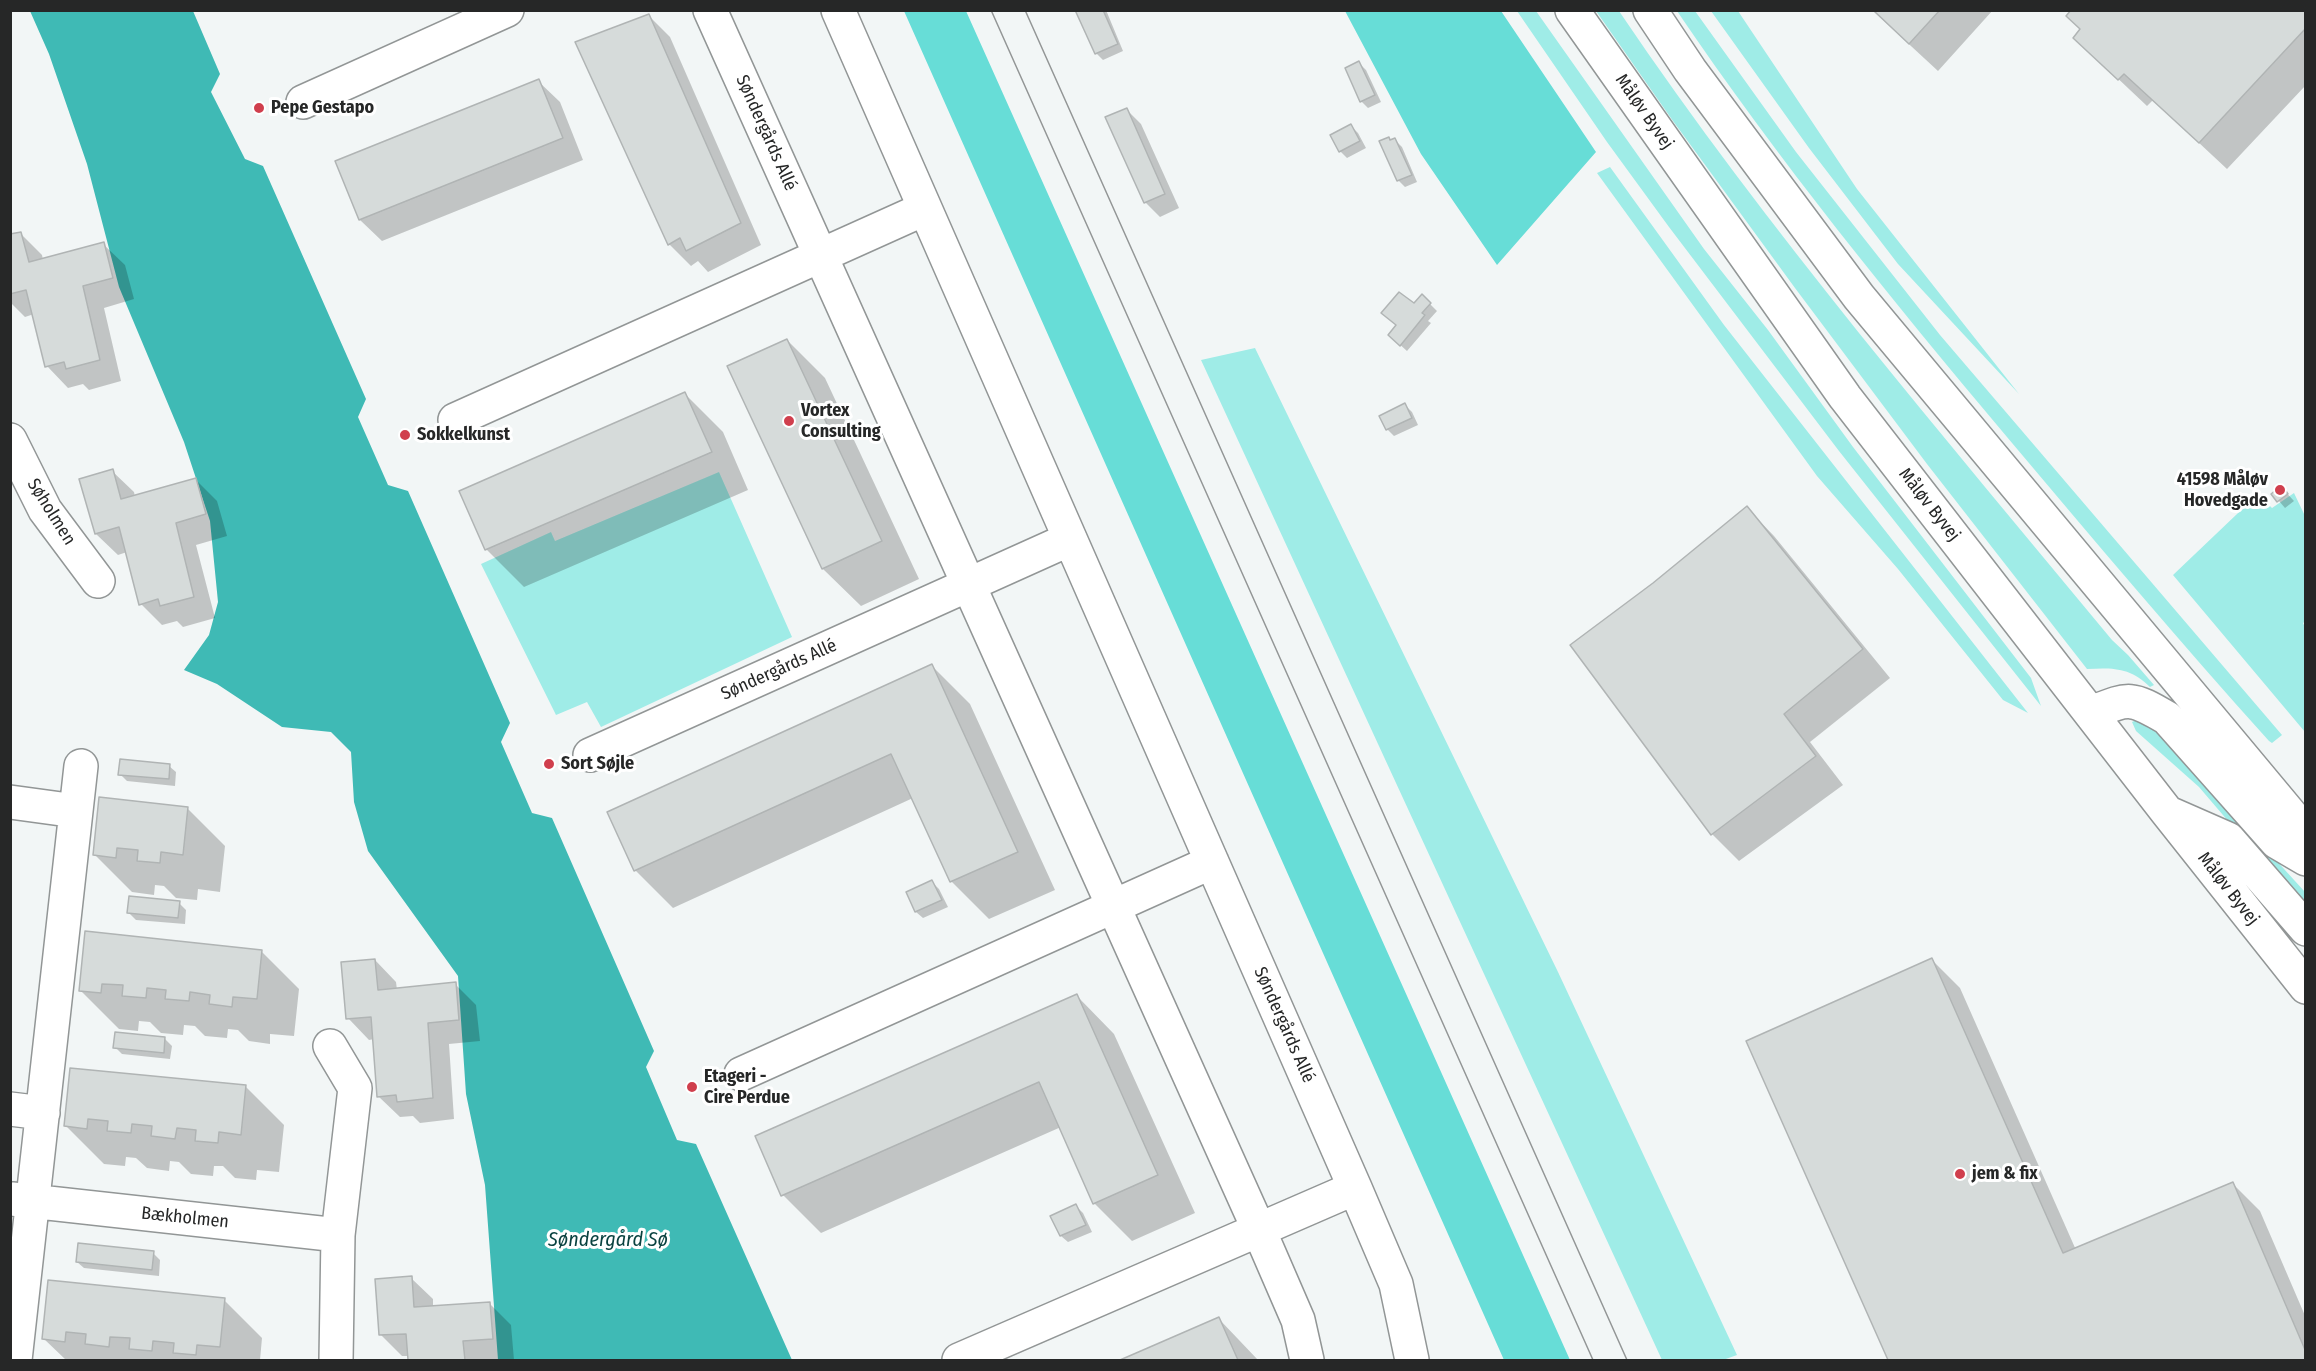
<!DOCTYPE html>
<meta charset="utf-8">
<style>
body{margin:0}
#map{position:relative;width:2316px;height:1371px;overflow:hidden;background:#f2f6f6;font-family:"Fira Sans Condensed",sans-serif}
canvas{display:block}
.frame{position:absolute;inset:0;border:12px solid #262727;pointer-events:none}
</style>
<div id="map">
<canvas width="2316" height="1371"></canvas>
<div class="frame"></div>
</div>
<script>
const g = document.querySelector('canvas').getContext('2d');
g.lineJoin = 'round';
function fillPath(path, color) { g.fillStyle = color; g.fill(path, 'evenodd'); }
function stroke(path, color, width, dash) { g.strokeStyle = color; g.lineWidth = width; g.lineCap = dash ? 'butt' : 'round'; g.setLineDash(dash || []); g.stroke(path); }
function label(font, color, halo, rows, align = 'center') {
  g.font = font + ' "Fira Sans Condensed",sans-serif'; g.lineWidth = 6; g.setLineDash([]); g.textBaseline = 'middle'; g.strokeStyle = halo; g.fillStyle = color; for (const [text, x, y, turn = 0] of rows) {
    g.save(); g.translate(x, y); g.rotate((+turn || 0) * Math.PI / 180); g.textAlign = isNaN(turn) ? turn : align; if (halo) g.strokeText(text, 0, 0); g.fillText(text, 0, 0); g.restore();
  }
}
fillPath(new Path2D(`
 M 1517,11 L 1536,11 L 1704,249 L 1768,330 L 1853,447 L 2031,678 L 2041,706 L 1839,451 L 1669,227 L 1607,142 Z
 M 1596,11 L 1619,11 C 1768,232 1942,434 2112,640 L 2128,655 L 2154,685 L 2150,687 C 2130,667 2112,668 2087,669 L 1927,464 L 1795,288 L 1673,121 Z
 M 1677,11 L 1695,11 L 1796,152 L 1940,335 L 2282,735 L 2272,743 L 2269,741 C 2179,641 2093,539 2007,437 C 1891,299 1778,160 1677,11 Z
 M 1711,11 L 1738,11 L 1857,189 L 2019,394 L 1898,264 L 1809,148 Z
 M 1610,167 L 1724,325 L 2028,713 L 2003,700 L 1898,569 L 1817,476 L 1597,173 Z
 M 1255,348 L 1558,972 L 1737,1355 L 1723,1360 L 1662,1360 L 1201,360 Z
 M 719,472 L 792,637 L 601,727 L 587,702 L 556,715 L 481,564 L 551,532 L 555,541 Z
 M 2294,493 L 2305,516 L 2306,621 L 2303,623 L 2306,629 L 2305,732 L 2173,575 L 2258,494 L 2272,508 Z
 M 2138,719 L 2151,723 L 2305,892 L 2305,911 L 2199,787 L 2136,731 L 2132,722 Z`), '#9fece7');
fillPath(new Path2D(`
 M 904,11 L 966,11 L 1570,1360 L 1504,1360 Z
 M 1345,11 L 1501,11 L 1596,152 L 1497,265 L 1421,154 Z`), '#67ddd7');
fillPath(new Path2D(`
 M 30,11 L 193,11 L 220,74 L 211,92 L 245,159 L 263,166 L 366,399 L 358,417 L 388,485 L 408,491 L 510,723 L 501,742 L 532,813 L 552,818 L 654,1051 L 646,1067 L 677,1140 L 696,1144 L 792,1360 L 498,1360 L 485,1185 L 466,1094 L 458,976 L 368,851 L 354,802 L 351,752 L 331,732 L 282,727 L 217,684 L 184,670 L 209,635 L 218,602 L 210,521 L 184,442 L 119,287 L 87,164 L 49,54 Z`), '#3fbab5');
fillPath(new Path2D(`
 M 1077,10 L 1106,10 L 1123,51 L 1103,60 L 1096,53 Z
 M 1872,10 L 1993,10 L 1938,71 Z
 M 2306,10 L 2306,85 L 2227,169 L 2153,100 L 2147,106 L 2075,38 Z
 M 649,16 L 670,37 L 761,245 L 708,272 L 698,261 L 691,266 L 669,244 Z
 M 1359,63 L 1366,70 L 1381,102 L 1368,108 L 1361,101 Z
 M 538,81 L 560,102 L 583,160 L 382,241 L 360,220 L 337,162 Z
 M 1127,110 L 1141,124 L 1179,208 L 1160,217 L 1145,202 Z
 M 1351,126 L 1358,133 L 1366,148 L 1347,158 L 1340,151 Z
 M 1395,140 L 1402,147 L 1417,182 L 1405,187 L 1398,180 Z
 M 20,233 L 42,255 L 43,260 L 103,244 L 125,265 L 134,299 L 104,308 L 121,381 L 89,390 L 83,384 L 68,388 L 47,366 L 34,314 L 25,317 L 10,302 L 10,236 Z
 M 1422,296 L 1437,311 L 1428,321 L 1431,323 L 1407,351 L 1397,342 L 1414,306 Z
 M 787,340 L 825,378 L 919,579 L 861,606 L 823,569 Z
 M 685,394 L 723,432 L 748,490 L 524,587 L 486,549 L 461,492 Z
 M 1405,405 L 1412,412 L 1418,425 L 1394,436 L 1387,429 Z
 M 112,471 L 134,492 L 135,497 L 196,480 L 217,501 L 227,536 L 196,545 L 215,618 L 183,627 L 177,621 L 162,625 L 141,604 L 127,552 L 118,555 L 96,534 Z
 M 2281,487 L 2294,501 L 2285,508 L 2273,494 Z
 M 1747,508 L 1774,536 L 1890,678 L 1810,742 L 1843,785 L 1739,861 L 1712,834 L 1654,585 Z
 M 932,666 L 970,704 L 1055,890 L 989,919 L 951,881 L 913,798 L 673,908 L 635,870 Z
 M 169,766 L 176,772 L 175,786 L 127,781 L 120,774 Z
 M 187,808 L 225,846 L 220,892 L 198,889 L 197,900 L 176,898 L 164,886 L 155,885 L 154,895 L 132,892 L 94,854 Z
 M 932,882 L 939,889 L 948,907 L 923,918 L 916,912 Z
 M 179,903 L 186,910 L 185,924 L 136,920 L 129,913 Z
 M 87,932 L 261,951 L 299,989 L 294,1036 L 270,1034 L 270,1044 L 249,1041 L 238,1030 L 228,1029 L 227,1038 L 205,1036 L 195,1026 L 184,1025 L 183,1035 L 161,1033 L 150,1022 L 139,1021 L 138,1031 L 119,1029 L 81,991 Z
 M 375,960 L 396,982 L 397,990 L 455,984 L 476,1005 L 480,1041 L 449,1044 L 454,1119 L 420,1123 L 413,1116 L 400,1117 L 378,1096 L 374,1039 L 369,1040 L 348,1018 Z
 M 1932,960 L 1960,988 L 2076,1250 L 2232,1183 L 2260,1211 L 2306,1318 L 2306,1360 L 1890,1360 L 1748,1042 Z
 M 1077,996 L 1114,1034 L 1195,1213 L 1132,1241 L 1094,1203 L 1061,1127 L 821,1233 L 783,1195 Z
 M 165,1039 L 172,1046 L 170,1059 L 122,1054 L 115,1047 Z
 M 71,1070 L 246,1087 L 284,1125 L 279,1172 L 257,1170 L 256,1180 L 235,1178 L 223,1166 L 214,1166 L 213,1176 L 191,1174 L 179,1162 L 170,1161 L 169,1171 L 147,1168 L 136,1158 L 126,1157 L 125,1166 L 104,1164 L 66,1126 Z
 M 1076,1206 L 1083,1213 L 1092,1232 L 1068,1242 L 1061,1236 Z
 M 153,1253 L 160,1260 L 159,1276 L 84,1268 L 77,1262 Z
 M 411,1278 L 433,1299 L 433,1307 L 489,1303 L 511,1325 L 514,1360 L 409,1360 L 409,1356 L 402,1356 L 380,1334 Z
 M 49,1282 L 224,1300 L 262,1338 L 260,1360 L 66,1360 L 43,1338 Z
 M 1219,1319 L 1258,1360 L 1124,1360 Z`), '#0003');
const building = new Path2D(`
 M 1075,10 L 1103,10 L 1118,44 L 1095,54 Z
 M 1873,10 L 1940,10 L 1909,44 Z
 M 2071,10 L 2306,10 L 2306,28 L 2199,143 L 2124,74 L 2118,80 L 2073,38 L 2080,29 L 2066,16 Z
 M 649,14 L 741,223 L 686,251 L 680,238 L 668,245 L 575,42 Z
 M 1359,61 L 1375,95 L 1360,102 L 1345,68 Z
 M 539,79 L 563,138 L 359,220 L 335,161 Z
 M 1127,108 L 1165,194 L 1144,203 L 1105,117 Z
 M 1351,124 L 1360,141 L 1339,152 L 1330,135 Z
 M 1389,137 L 1390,140 L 1395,138 L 1412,175 L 1397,181 L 1379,141 Z
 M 21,232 L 29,262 L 104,242 L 113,278 L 83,286 L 100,360 L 66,369 L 64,362 L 45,367 L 26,290 L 10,294 L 10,234 Z
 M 1399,292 L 1414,303 L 1422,294 L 1431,303 L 1422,313 L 1425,315 L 1400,346 L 1388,335 L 1396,325 L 1381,313 Z
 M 787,339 L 882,541 L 822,569 L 727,366 Z
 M 685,392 L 712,452 L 485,550 L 459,491 Z
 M 1405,403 L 1412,418 L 1386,430 L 1379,416 Z
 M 113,469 L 121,499 L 196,478 L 206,514 L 176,523 L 194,597 L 160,606 L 158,599 L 139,605 L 119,527 L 95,534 L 79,479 Z
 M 2282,485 L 2288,494 L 2277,502 L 2271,494 Z
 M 1747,506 L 1863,649 L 1784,714 L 1816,756 L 1711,835 L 1570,645 L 1653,583 Z
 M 932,664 L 1018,852 L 950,882 L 891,754 L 634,871 L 607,812 Z
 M 120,759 L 170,764 L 169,779 L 118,775 Z
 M 99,797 L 188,807 L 183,855 L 161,852 L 160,863 L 137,861 L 138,850 L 117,848 L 116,858 L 93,855 Z
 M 932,880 L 942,900 L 915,912 L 906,892 Z
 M 129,896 L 180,901 L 178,918 L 127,913 Z
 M 85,931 L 262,950 L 257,999 L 233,997 L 232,1007 L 209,1004 L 210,995 L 190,992 L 189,1001 L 165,999 L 166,990 L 147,988 L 146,998 L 122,996 L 123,985 L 102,984 L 101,993 L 79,991 Z
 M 1932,958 L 2063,1253 L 2233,1182 L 2306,1352 L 2306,1360 L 1888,1360 L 1746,1041 Z
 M 375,959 L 378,990 L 456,982 L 459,1020 L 428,1023 L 433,1098 L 397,1102 L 396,1095 L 377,1097 L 371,1017 L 346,1019 L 341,962 Z
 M 1077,994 L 1158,1175 L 1093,1204 L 1039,1082 L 781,1196 L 755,1136 Z
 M 115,1032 L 165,1037 L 164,1053 L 113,1048 Z
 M 70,1068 L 246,1085 L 241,1135 L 219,1132 L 218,1143 L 195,1141 L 196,1130 L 177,1128 L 175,1139 L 151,1136 L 152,1126 L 132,1124 L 131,1133 L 107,1131 L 108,1121 L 88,1119 L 87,1129 L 64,1126 Z
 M 1076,1204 L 1086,1225 L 1060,1236 L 1050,1216 Z
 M 78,1243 L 154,1251 L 152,1270 L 76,1262 Z
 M 412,1276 L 414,1307 L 490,1302 L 493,1339 L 463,1341 L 465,1360 L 408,1360 L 406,1334 L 379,1335 L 375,1279 Z
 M 48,1280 L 225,1298 L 220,1347 L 197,1345 L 196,1355 L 173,1353 L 174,1343 L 153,1341 L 152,1351 L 129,1349 L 130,1338 L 110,1337 L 109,1347 L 85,1344 L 86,1334 L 66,1332 L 65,1342 L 42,1339 Z
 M 1219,1317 L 1238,1360 L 1120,1360 Z`);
fillPath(building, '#d6dbda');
stroke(building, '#b0b4b4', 1.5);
const minor = new Path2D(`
 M 710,10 L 1259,1230 L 1298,1320 L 1307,1360
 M 838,10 L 1355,1188 L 1396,1284 L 1412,1360
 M 303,102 L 507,10
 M 455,420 L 924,209
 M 10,440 L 45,510 L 98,581
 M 590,755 L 1070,539
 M 10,802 L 76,811
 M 330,1046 L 355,1088 L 338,1235 L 336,1360
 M 741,1074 L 1212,862
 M 10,1109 L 43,1113
 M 12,1199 L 338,1235
 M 15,1360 L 81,766
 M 959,1360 L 1355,1188`);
const major = new Path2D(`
 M 1572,10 L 1845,397 L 2167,812 L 2306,987
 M 1650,10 L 1690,70 L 1859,297 L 2306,833
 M 2091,713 C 2129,698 2130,696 2167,718 L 2277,842 L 2306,859
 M 2171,814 L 2228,839 L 2306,929`);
stroke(minor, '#929696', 36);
stroke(major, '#929696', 36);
stroke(minor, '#fff', 33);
stroke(major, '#fff', 33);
stroke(new Path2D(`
 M 991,10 L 1593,1360
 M 1025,10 L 1627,1360`), '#939696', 1.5);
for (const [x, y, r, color] of [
 [259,108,6,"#d03f4d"],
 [789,421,6,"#d03f4d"],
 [405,435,6,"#d03f4d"],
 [2280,490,6,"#d03f4d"],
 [549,764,6,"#d03f4d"],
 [692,1087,6,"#d03f4d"],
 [1960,1174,6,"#d03f4d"]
]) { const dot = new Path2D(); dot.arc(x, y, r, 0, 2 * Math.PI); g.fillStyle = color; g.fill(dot); stroke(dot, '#fff', 2); }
label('bold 18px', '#262727', '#fff', [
 ["Pepe Gestapo",271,108],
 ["Vortex",801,411],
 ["Consulting",801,432],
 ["Sokkelkunst",417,435],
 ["41598 Måløv",2268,480,"right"],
 ["Hovedgade",2268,501,"right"],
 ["Sort Søjle",561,764],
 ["Etageri -",704,1077],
 ["Cire Perdue",704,1098],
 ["jem & fix",1972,1174]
], 'left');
label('18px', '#262727', '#fff', [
 ["Måløv Byvej",1644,112,55],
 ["Søndergårds Allé",766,133,66],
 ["Måløv Byvej",1929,505,52],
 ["Søholmen",51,512,58],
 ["Søndergårds Allé",779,670,-24],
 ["Måløv Byvej",2228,889,52],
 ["Søndergårds Allé",1284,1025,66],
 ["Bækholmen",185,1218,6]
]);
label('italic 20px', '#0a4240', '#fff', [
 ["Søndergård Sø",608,1240]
]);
</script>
